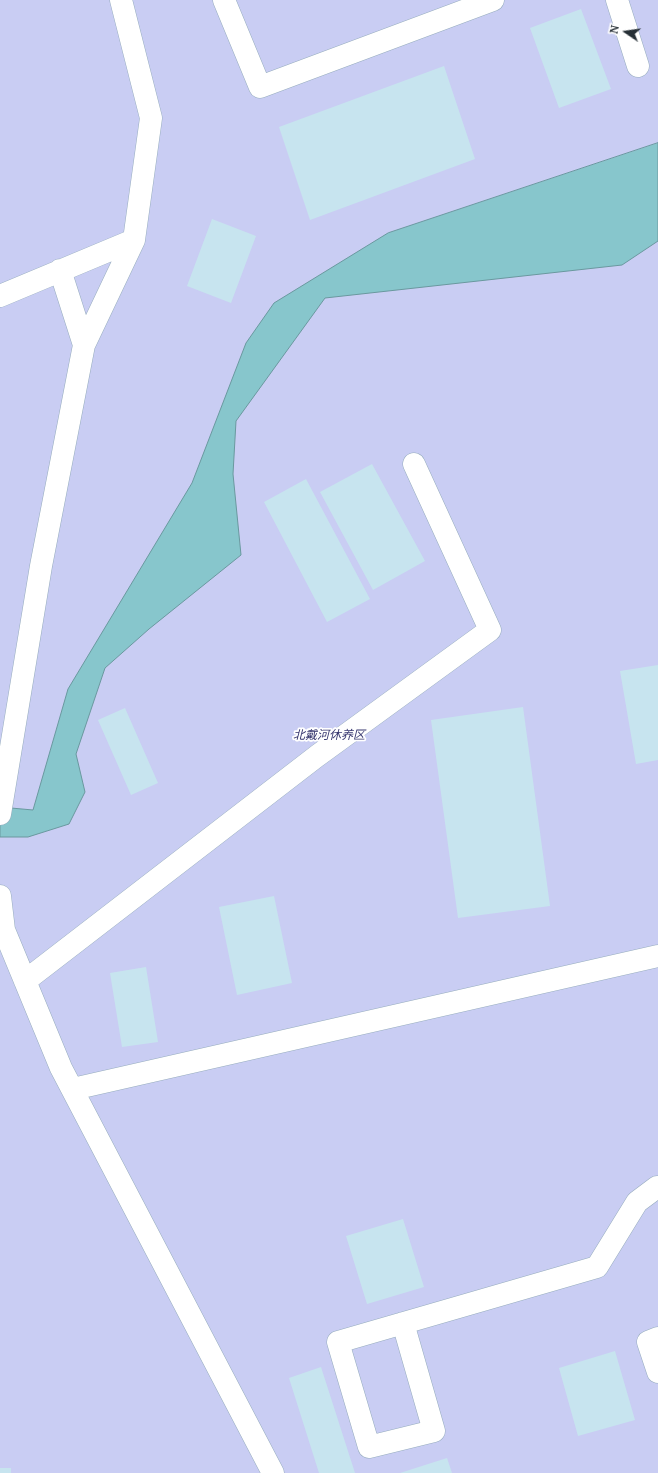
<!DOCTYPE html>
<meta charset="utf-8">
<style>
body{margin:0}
#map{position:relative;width:658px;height:1473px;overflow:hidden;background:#f5fafd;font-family:"PT Serif",serif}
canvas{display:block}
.north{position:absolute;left:606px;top:12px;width:40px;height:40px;-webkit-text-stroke:3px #fff;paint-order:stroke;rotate:283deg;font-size:11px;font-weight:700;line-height:16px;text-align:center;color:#262f36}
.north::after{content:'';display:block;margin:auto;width:14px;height:18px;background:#262f36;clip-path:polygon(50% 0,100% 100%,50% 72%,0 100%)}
</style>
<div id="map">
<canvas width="658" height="1473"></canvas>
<div class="north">N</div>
</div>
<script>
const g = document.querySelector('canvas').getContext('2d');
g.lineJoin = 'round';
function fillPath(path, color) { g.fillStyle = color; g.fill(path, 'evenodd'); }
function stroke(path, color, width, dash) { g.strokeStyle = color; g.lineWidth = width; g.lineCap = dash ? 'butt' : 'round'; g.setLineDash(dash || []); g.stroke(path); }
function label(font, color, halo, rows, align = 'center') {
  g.font = font + ' "PT Serif","Noto Sans SC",serif'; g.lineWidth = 3.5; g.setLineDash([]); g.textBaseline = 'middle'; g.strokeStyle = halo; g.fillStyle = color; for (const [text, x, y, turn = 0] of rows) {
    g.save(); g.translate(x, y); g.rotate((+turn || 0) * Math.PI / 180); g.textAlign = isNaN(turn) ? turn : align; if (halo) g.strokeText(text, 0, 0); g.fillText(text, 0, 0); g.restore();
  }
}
fillPath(new Path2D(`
 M 0,0 L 658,0 L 658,1473 L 0,1473 Z`), '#c9cdf3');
const water = new Path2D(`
 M 658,143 L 658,241 L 622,265 L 325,298 L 236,421 L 233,474 L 241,555 L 149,629 L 105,668 L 76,754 L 85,792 L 69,824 L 28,837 L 0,837 L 0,807 L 33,810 L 68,689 L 192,483 L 246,343 L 274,303 L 388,233 Z`);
fillPath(water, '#87c6cc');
stroke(water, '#6a999f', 1);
fillPath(new Path2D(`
 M 581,9 L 611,89 L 559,108 L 530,28 Z
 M 444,66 L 475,159 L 310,220 L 279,127 Z
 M 212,219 L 256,236 L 231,303 L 187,286 Z
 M 372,464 L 425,561 L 373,590 L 320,492 Z
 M 306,479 L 370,599 L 327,622 L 264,502 Z
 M 658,665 L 658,760 L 636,764 L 620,671 Z
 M 523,707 L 550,906 L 458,918 L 431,720 Z
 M 125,708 L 158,783 L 131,795 L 98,720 Z
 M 274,896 L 292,983 L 237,995 L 219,907 Z
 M 146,967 L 158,1042 L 122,1047 L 110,973 Z
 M 403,1219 L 424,1287 L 367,1304 L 346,1236 Z
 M 615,1351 L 635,1420 L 578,1436 L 559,1368 Z
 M 321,1367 L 355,1473 L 319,1473 L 289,1378 Z
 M 447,1458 L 452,1473 L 400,1473 Z
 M 0,1468 L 11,1468 L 11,1473 L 0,1473 Z`), '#c7e4ef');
const minor = new Path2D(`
 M 224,0 L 260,87 L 493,0
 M 617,0 L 638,66
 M 60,270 L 84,345
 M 0,296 L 134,240
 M 0,814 L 41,566 L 84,345 L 134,240 L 151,118 L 121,0
 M 0,896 L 4,930 L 61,1068 L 273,1473
 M 25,981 L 317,756 L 490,630 L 414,464
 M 73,1089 L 658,956
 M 403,1323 L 434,1431 L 369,1447 L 338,1342 L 597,1267 L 637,1202 L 657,1187 L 658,1187
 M 658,1338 L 648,1342 L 658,1372`);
stroke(minor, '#97adbe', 23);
stroke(minor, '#fff', 22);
label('italic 12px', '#383870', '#fff', [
 ["北戴河休养区",329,736]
]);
</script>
